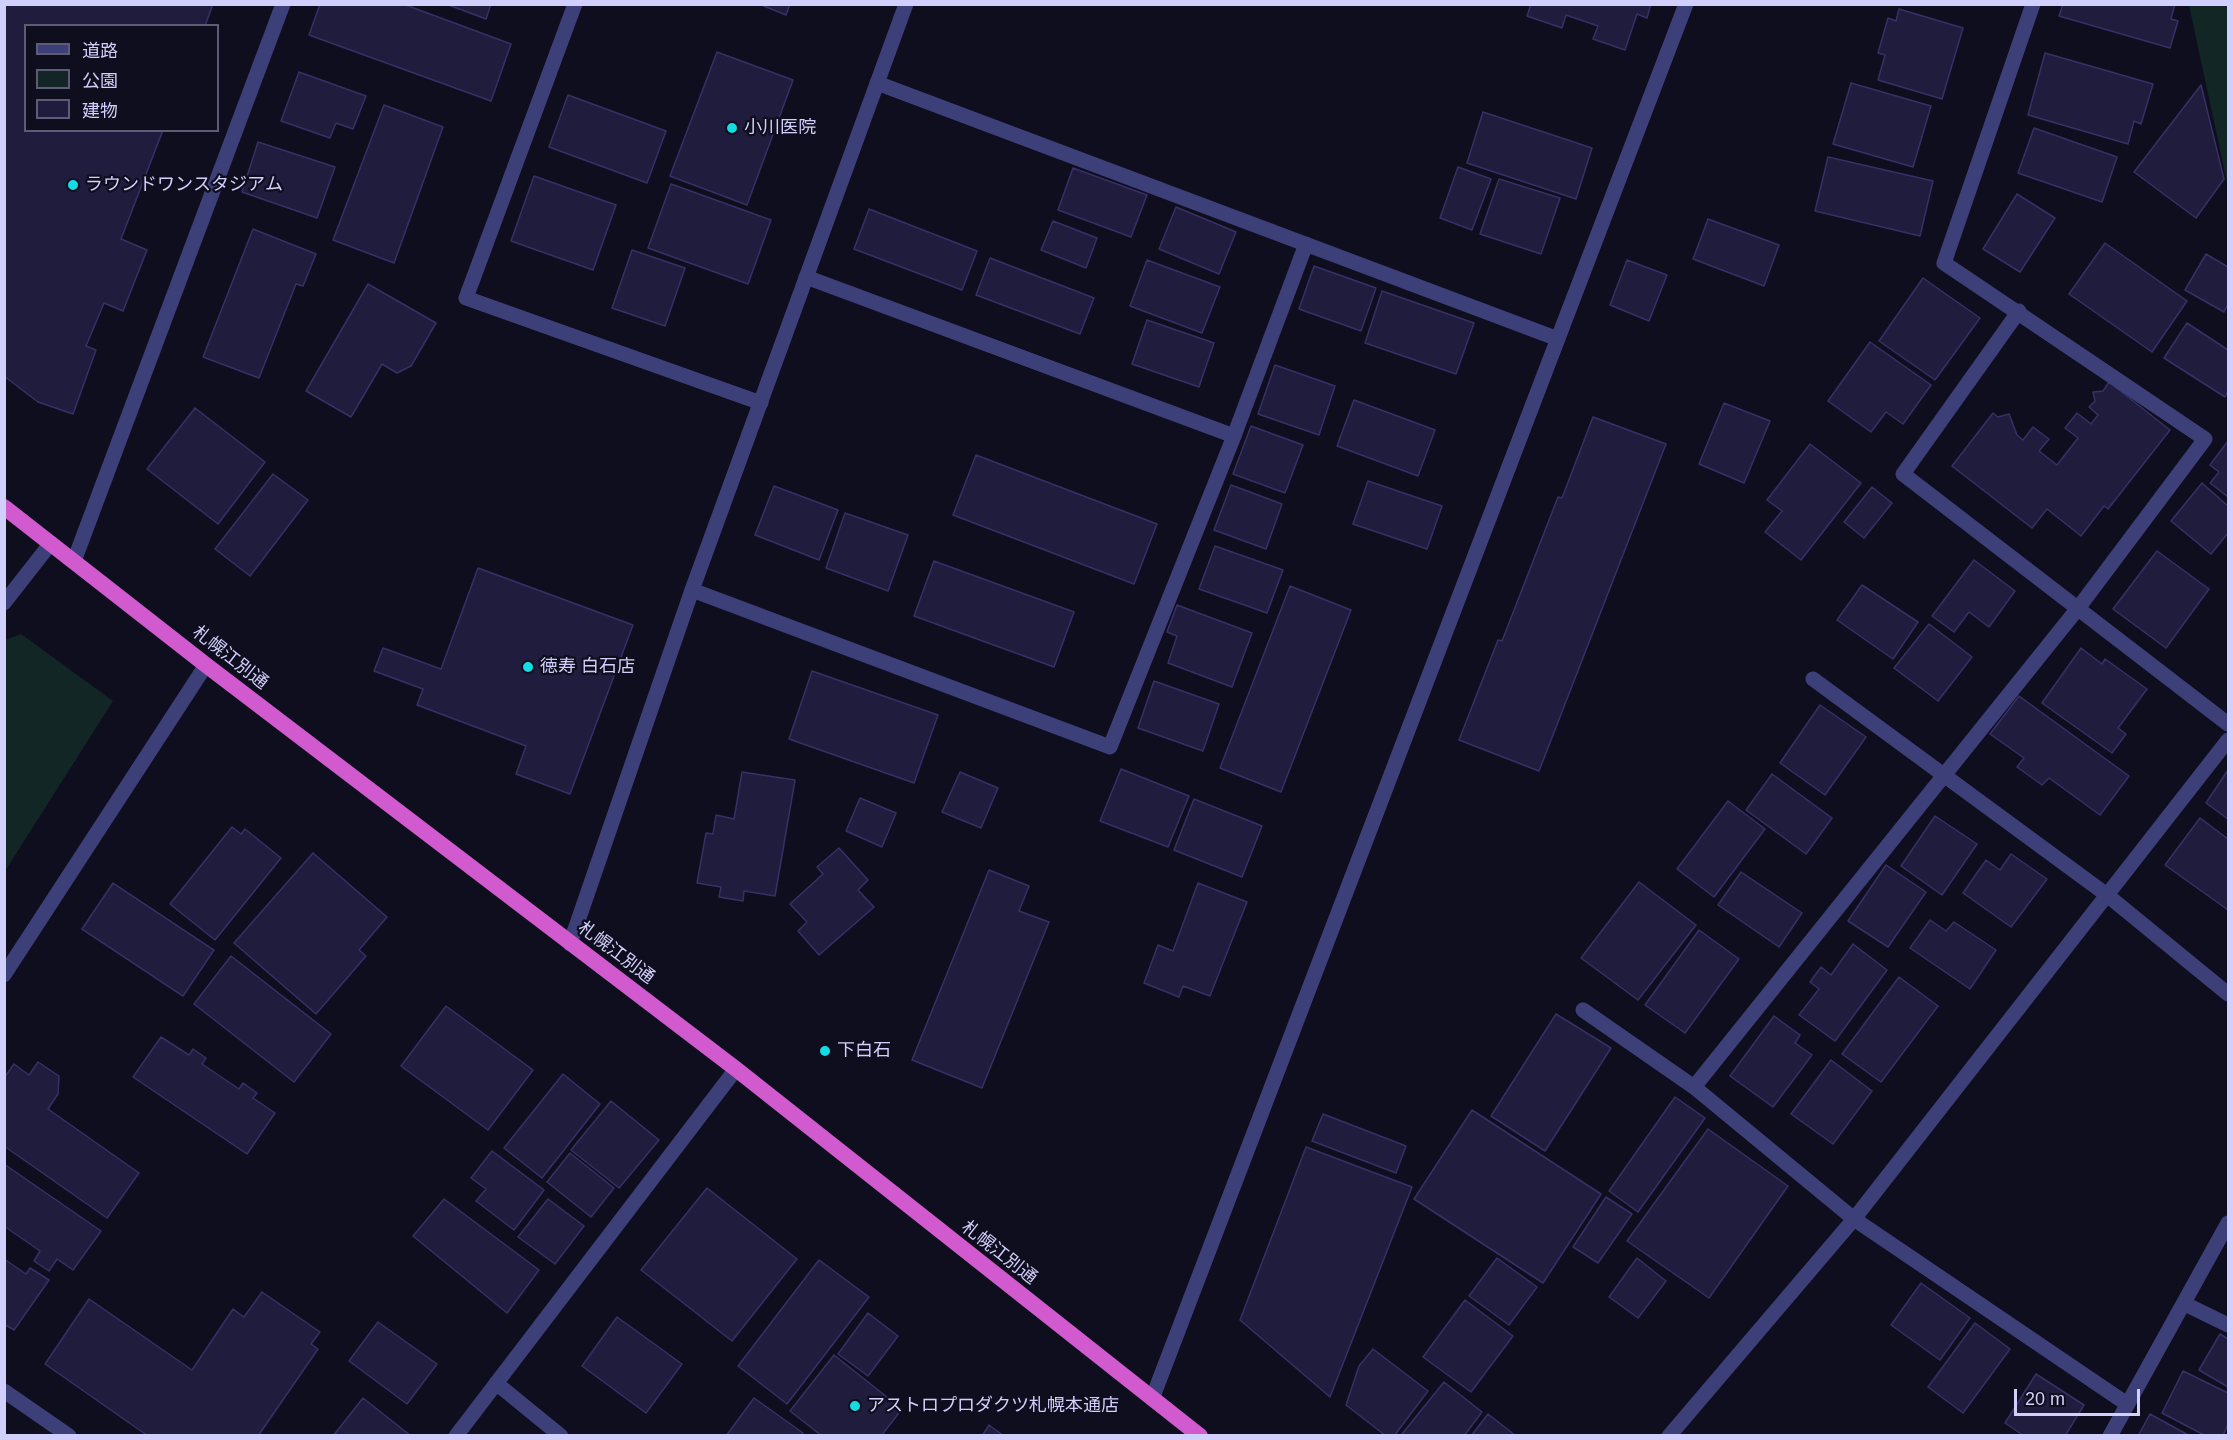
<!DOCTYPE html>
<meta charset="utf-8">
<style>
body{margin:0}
#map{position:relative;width:2233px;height:1440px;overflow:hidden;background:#0f0e1e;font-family:Arial,"Noto Sans JP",sans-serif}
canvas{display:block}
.frame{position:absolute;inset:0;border:6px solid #d1cffb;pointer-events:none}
.legend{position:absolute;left:24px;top:24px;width:195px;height:108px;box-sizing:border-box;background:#0f0e1e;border:2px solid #5d5b76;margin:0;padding:8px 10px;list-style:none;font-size:18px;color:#d1cffb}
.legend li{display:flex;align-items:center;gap:12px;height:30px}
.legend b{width:30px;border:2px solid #5d5b76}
.scale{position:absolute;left:2014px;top:1389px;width:126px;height:27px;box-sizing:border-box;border:3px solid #d1cffb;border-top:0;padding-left:8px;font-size:18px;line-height:21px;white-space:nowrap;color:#d1cffb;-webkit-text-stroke:4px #0f0e1e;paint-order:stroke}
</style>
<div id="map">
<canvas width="2233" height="1440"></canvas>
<div class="frame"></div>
<ul class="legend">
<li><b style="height:8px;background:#3d3f79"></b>道路</li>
<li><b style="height:16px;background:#122725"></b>公園</li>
<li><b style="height:16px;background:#201c3d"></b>建物</li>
</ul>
<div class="scale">20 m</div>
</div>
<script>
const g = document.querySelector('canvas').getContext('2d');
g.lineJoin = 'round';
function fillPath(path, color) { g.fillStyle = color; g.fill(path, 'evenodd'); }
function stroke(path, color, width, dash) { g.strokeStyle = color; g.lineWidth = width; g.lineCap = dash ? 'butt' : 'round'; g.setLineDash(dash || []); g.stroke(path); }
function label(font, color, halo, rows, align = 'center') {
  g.font = font + ' Arial,"Noto Sans JP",sans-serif'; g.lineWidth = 4.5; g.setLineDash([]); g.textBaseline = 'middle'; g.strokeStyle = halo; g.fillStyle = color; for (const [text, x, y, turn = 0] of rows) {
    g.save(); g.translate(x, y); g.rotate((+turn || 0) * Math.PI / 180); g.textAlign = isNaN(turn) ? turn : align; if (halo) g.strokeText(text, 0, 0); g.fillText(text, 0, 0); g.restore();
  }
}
fillPath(new Path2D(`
 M 2189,5 L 2228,5 L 2228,187 Z
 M 21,634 L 113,701 L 5,871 L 5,640 Z`), '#122725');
const building = new Path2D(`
 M 4,4 L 213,4 L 205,26 L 26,26 L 26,130 L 163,130 L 121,239 L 147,250 L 123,311 L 104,303 L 86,346 L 96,350 L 73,414 L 38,402 L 4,376 Z
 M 320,4 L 403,4 L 511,44 L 491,101 L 309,35 Z
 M 446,4 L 491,4 L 486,19 Z
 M 759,4 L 790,4 L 786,15 Z
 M 1531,4 L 1651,4 L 1647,18 L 1637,14 L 1625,50 L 1593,39 L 1598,26 L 1566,15 L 1562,28 L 1527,16 Z
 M 2063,4 L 2175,4 L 2171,19 L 2178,21 L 2170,48 L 2059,16 Z
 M 1899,9 L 1963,28 L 1942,99 L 1878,80 L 1885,55 L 1878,53 L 1888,18 L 1896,21 Z
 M 717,52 L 793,80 L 747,205 L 670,176 Z
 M 2045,53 L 2153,84 L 2141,124 L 2134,121 L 2128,144 L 2028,115 Z
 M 299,72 L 366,96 L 353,129 L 336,123 L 330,138 L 281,121 Z
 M 1851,83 L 1931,106 L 1913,167 L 1833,144 Z
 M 2201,85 L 2224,179 L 2196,218 L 2134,172 Z
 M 568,95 L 666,131 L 647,183 L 549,147 Z
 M 384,105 L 443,127 L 394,263 L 333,240 Z
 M 1483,112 L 1592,148 L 1576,199 L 1467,163 Z
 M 2034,128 L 2117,157 L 2102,202 L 2018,173 Z
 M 258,142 L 335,167 L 317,218 L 242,192 Z
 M 1828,157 L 1933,181 L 1920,236 L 1815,211 Z
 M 1458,167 L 1491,179 L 1472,230 L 1440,218 Z
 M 1073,168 L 1147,195 L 1131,237 L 1058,210 Z
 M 534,176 L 616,205 L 593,270 L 511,241 Z
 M 1499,179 L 1560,198 L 1541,254 L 1480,234 Z
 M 671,184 L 771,220 L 748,284 L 648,248 Z
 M 2017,194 L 2055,218 L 2020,272 L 1983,249 Z
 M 1176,207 L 1236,232 L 1219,274 L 1159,249 Z
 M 869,209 L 977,251 L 962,290 L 854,249 Z
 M 1708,219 L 1779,245 L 1764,286 L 1693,259 Z
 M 1053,221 L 1097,238 L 1086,268 L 1041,250 Z
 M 253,229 L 316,254 L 303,286 L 296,284 L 259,378 L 203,357 Z
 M 2105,243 L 2187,301 L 2152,352 L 2069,294 Z
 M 632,250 L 685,268 L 665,326 L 612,308 Z
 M 2206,254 L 2228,267 L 2228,304 L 2224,312 L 2185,290 Z
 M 990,258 L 1094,298 L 1080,334 L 976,295 Z
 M 1147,260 L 1220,287 L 1202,333 L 1130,306 Z
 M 1627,260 L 1667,275 L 1649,321 L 1610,305 Z
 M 1314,266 L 1376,288 L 1361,331 L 1299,309 Z
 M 1923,278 L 1980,318 L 1935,380 L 1879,341 Z
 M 368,284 L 436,323 L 411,366 L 397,373 L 382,364 L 351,417 L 306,391 Z
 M 1382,291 L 1474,323 L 1456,374 L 1365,343 Z
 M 1147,320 L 1214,343 L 1199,387 L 1132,364 Z
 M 2187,323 L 2228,350 L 2228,391 L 2225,397 L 2164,358 Z
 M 1870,342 L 1931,385 L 1903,424 L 1886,412 L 1871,432 L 1828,401 Z
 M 1275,365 L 1335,386 L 1319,435 L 1258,414 Z
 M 2109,382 L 2170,430 L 2108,509 L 2104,506 L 2081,536 L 2047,509 L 2032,528 L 1952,466 L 1993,413 L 1998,417 L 2009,414 L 2017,435 L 2023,440 L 2033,427 L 2049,439 L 2039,451 L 2057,465 L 2078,438 L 2065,428 L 2077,413 L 2091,424 L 2098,415 L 2089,407 L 2095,401 L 2093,392 L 2103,391 Z
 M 1354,400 L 1435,430 L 1418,476 L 1337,446 Z
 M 1724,403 L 1770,421 L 1744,483 L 1699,464 Z
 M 195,408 L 265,462 L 218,524 L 147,469 Z
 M 1593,417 L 1666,444 L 1539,771 L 1459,740 L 1498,640 L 1502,641 L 1558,497 L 1562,498 Z
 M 1251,426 L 1303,445 L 1285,493 L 1233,474 Z
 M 2228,441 L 2228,497 L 2210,483 L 2219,472 L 2210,465 Z
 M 1810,444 L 1861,483 L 1801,560 L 1765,532 L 1782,511 L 1767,500 Z
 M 976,455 L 1157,524 L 1134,584 L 953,515 Z
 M 273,474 L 308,500 L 250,576 L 215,549 Z
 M 1368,481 L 1442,506 L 1427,549 L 1353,524 Z
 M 2202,483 L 2228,506 L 2228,533 L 2211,554 L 2171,521 Z
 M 1231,485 L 1282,504 L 1266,549 L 1214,530 Z
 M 774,486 L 838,510 L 819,560 L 755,535 Z
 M 1872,487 L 1892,503 L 1864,538 L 1844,522 Z
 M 845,513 L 908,535 L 888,591 L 826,568 Z
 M 1215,546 L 1283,570 L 1267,613 L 1199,589 Z
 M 2157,551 L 2209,589 L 2166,648 L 2113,609 Z
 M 1974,560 L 2015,591 L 1989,627 L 1969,612 L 1954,632 L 1932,616 Z
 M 934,561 L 1074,612 L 1054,667 L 914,616 Z
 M 478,568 L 633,625 L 570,794 L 516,774 L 526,746 L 417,705 L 423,689 L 374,671 L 383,648 L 441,669 Z
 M 1862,585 L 1918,622 L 1893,659 L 1837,620 Z
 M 1290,586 L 1351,610 L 1281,792 L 1220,768 Z
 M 1177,605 L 1252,633 L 1232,687 L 1168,663 L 1177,636 L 1167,632 Z
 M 1929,624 L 1972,657 L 1938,701 L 1894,668 Z
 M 2081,648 L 2102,664 L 2105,659 L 2147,689 L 2118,728 L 2126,734 L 2112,753 L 2042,703 Z
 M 812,671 L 938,715 L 914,783 L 789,739 Z
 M 1154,681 L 1219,704 L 1203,751 L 1138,728 Z
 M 2019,696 L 2129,776 L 2100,815 L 2049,778 L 2042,785 L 2017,767 L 2024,758 L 1990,734 Z
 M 1820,705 L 1866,737 L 1825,795 L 1780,763 Z
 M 1121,769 L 1189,796 L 1168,847 L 1100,821 Z
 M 2228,770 L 2228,819 L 2206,803 Z
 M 742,772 L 795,780 L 775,896 L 744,891 L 743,901 L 719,897 L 721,887 L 697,883 L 706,833 L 713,834 L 716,815 L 734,819 Z
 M 960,772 L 998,788 L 981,828 L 942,812 Z
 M 1772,774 L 1832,818 L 1806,854 L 1746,810 Z
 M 860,798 L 896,813 L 882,847 L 846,831 Z
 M 1194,799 L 1262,826 L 1242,877 L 1174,850 Z
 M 1728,801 L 1765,829 L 1714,897 L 1677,869 Z
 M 1935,816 L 1977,844 L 1942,895 L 1901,866 Z
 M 2200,818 L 2228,839 L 2228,910 L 2165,865 Z
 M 232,827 L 241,834 L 245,829 L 281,858 L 215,940 L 170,904 Z
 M 839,848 L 868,880 L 858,890 L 874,907 L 819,955 L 798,931 L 807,922 L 790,904 L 823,874 L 817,867 Z
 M 313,853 L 387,917 L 359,950 L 366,956 L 316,1014 L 234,943 Z
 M 2011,854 L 2047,879 L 2011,927 L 1963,893 L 1986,860 L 2000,870 Z
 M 1886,865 L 1926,892 L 1888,947 L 1848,921 Z
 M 989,870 L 1029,886 L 1019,911 L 1049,922 L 982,1088 L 912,1060 Z
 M 1741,872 L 1802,913 L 1779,947 L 1718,905 Z
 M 1639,882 L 1696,925 L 1638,1000 L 1581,958 Z
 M 113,883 L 214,950 L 183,996 L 82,929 Z
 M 1198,883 L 1247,902 L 1210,996 L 1183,986 L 1179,997 L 1144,983 L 1158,945 L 1173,951 Z
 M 1930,920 L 1946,931 L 1954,922 L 1996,950 L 1970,989 L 1910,948 Z
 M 1699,930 L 1739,959 L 1685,1033 L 1645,1005 Z
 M 1853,944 L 1887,970 L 1835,1041 L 1799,1015 L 1819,989 L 1810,982 L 1821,967 L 1831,975 Z
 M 231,956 L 331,1034 L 294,1082 L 194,1004 Z
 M 1899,977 L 1938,1006 L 1881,1082 L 1842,1054 Z
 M 446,1006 L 533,1070 L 488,1130 L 401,1066 Z
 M 1556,1014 L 1611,1048 L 1545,1151 L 1491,1116 Z
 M 1774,1016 L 1800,1035 L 1795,1043 L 1812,1055 L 1773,1107 L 1730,1076 Z
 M 161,1037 L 189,1055 L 193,1049 L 206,1058 L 202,1064 L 239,1089 L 243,1083 L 257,1093 L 253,1098 L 275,1113 L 247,1154 L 133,1077 Z
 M 1831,1060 L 1872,1091 L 1833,1144 L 1791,1114 Z
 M 38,1062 L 59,1076 L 58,1094 L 48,1109 L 139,1173 L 107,1218 L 4,1146 L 4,1078 L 14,1064 L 29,1075 Z
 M 563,1074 L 600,1104 L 542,1178 L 504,1148 Z
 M 1675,1097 L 1705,1118 L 1638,1212 L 1609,1191 Z
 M 611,1101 L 659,1140 L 619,1188 L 571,1150 Z
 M 1472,1110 L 1601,1194 L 1543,1283 L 1414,1199 Z
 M 1323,1114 L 1406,1146 L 1396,1173 L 1312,1141 Z
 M 1708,1129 L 1788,1186 L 1709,1298 L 1627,1241 Z
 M 1306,1147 L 1412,1187 L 1330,1397 L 1240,1320 Z
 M 492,1151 L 544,1190 L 514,1230 L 476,1201 L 486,1189 L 471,1178 Z
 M 570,1153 L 614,1188 L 591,1217 L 547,1182 Z
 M 4,1164 L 101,1231 L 73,1270 L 57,1259 L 49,1271 L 34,1261 L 40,1251 L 4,1226 Z
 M 707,1188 L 797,1259 L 732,1341 L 641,1270 Z
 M 1606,1197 L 1632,1214 L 1598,1263 L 1573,1247 Z
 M 444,1199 L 539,1270 L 507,1313 L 413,1236 Z
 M 548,1199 L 584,1226 L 555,1264 L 518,1237 Z
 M 1497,1258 L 1537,1287 L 1509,1325 L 1469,1296 Z
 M 1637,1258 L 1666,1281 L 1638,1318 L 1609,1297 Z
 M 4,1259 L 26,1274 L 30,1268 L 49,1280 L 14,1330 L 4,1324 Z
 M 819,1260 L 869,1297 L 787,1404 L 738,1366 Z
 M 1921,1283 L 1970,1318 L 1940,1360 L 1891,1325 Z
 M 262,1292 L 320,1332 L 311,1344 L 318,1349 L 258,1436 L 148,1436 L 45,1364 L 89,1299 L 192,1370 L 233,1309 L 244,1317 Z
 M 1465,1300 L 1513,1336 L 1471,1392 L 1423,1357 Z
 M 868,1313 L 898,1336 L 868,1376 L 838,1354 Z
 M 617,1317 L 682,1364 L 646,1413 L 582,1366 Z
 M 378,1322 L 437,1364 L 407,1404 L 349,1361 Z
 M 1975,1323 L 2010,1349 L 1963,1413 L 1928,1387 Z
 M 2220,1334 L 2228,1339 L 2228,1387 L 2199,1370 Z
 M 1373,1349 L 1428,1391 L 1394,1436 L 1386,1436 L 1346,1405 L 1359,1366 Z
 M 834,1355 L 902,1409 L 881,1436 L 822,1436 L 790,1411 Z
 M 2183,1371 L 2228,1393 L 2228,1424 L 2223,1436 L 2206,1436 L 2162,1413 Z
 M 2036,1374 L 2084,1405 L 2065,1436 L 2024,1436 L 2005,1423 Z
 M 1444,1382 L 1482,1412 L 1464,1436 L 1404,1436 L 1402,1434 Z
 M 363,1398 L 411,1436 L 333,1436 Z
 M 754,1398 L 803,1433 L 801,1436 L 726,1436 Z
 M 1488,1414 L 1516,1436 L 1471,1436 Z
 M 2150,1414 L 2190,1436 L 2138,1436 Z
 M 989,1425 L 1004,1436 L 982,1436 Z`);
fillPath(building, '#201c3d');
stroke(building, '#373067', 1.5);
stroke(new Path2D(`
 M 806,277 L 1234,436
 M 4,603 L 51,543
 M 1583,1010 L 1694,1087
 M 2185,1304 L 2228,1325`), '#3d3f79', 15);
stroke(new Path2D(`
 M 575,4 L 466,298 L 761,403
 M 2033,4 L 1944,263 L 2205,439 L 2079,607 L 1694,1087 L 1854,1219 L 2127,1404
 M 877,83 L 1558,339
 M 2019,311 L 1903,474 L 2228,724
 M 74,561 L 283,4
 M 692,590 L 1110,747 L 1234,436 L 1306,244
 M 1813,679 L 2107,895 L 2228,994
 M 4,975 L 206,665
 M 496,1383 L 561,1436
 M 4,1391 L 69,1436
 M 1152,1399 L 1686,4
 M 456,1436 L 736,1069
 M 1669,1436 L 1854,1219 L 2228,740
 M 2110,1436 L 2228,1223`), '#3d3f79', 15);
stroke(new Path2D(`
 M 570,944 L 692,590 L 906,4`), '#3d3f79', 15);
stroke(new Path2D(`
 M 4,507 L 206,665 L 736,1069 L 1200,1436`), '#d05ace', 16);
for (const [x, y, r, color] of [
 [732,128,6,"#13dde2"],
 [73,185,6,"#13dde2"],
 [528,667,6,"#13dde2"],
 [825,1051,6,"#13dde2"],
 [855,1406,6,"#13dde2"]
]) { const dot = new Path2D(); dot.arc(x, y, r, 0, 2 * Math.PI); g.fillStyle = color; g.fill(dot); stroke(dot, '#0f0e1e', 2); }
label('18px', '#d1cffb', '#0f0e1e', [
 ["小川医院",744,128],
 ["ラウンドワンスタジアム",85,185],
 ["徳寿 白石店",540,667],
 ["下白石",837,1051],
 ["アストロプロダクツ札幌本通店",867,1406]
], 'left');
label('18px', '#d1cffb', '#0f0e1e', [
 ["札幌江別通",230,658,38],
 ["札幌江別通",616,953,37],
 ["札幌江別通",999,1253,38]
]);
</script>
